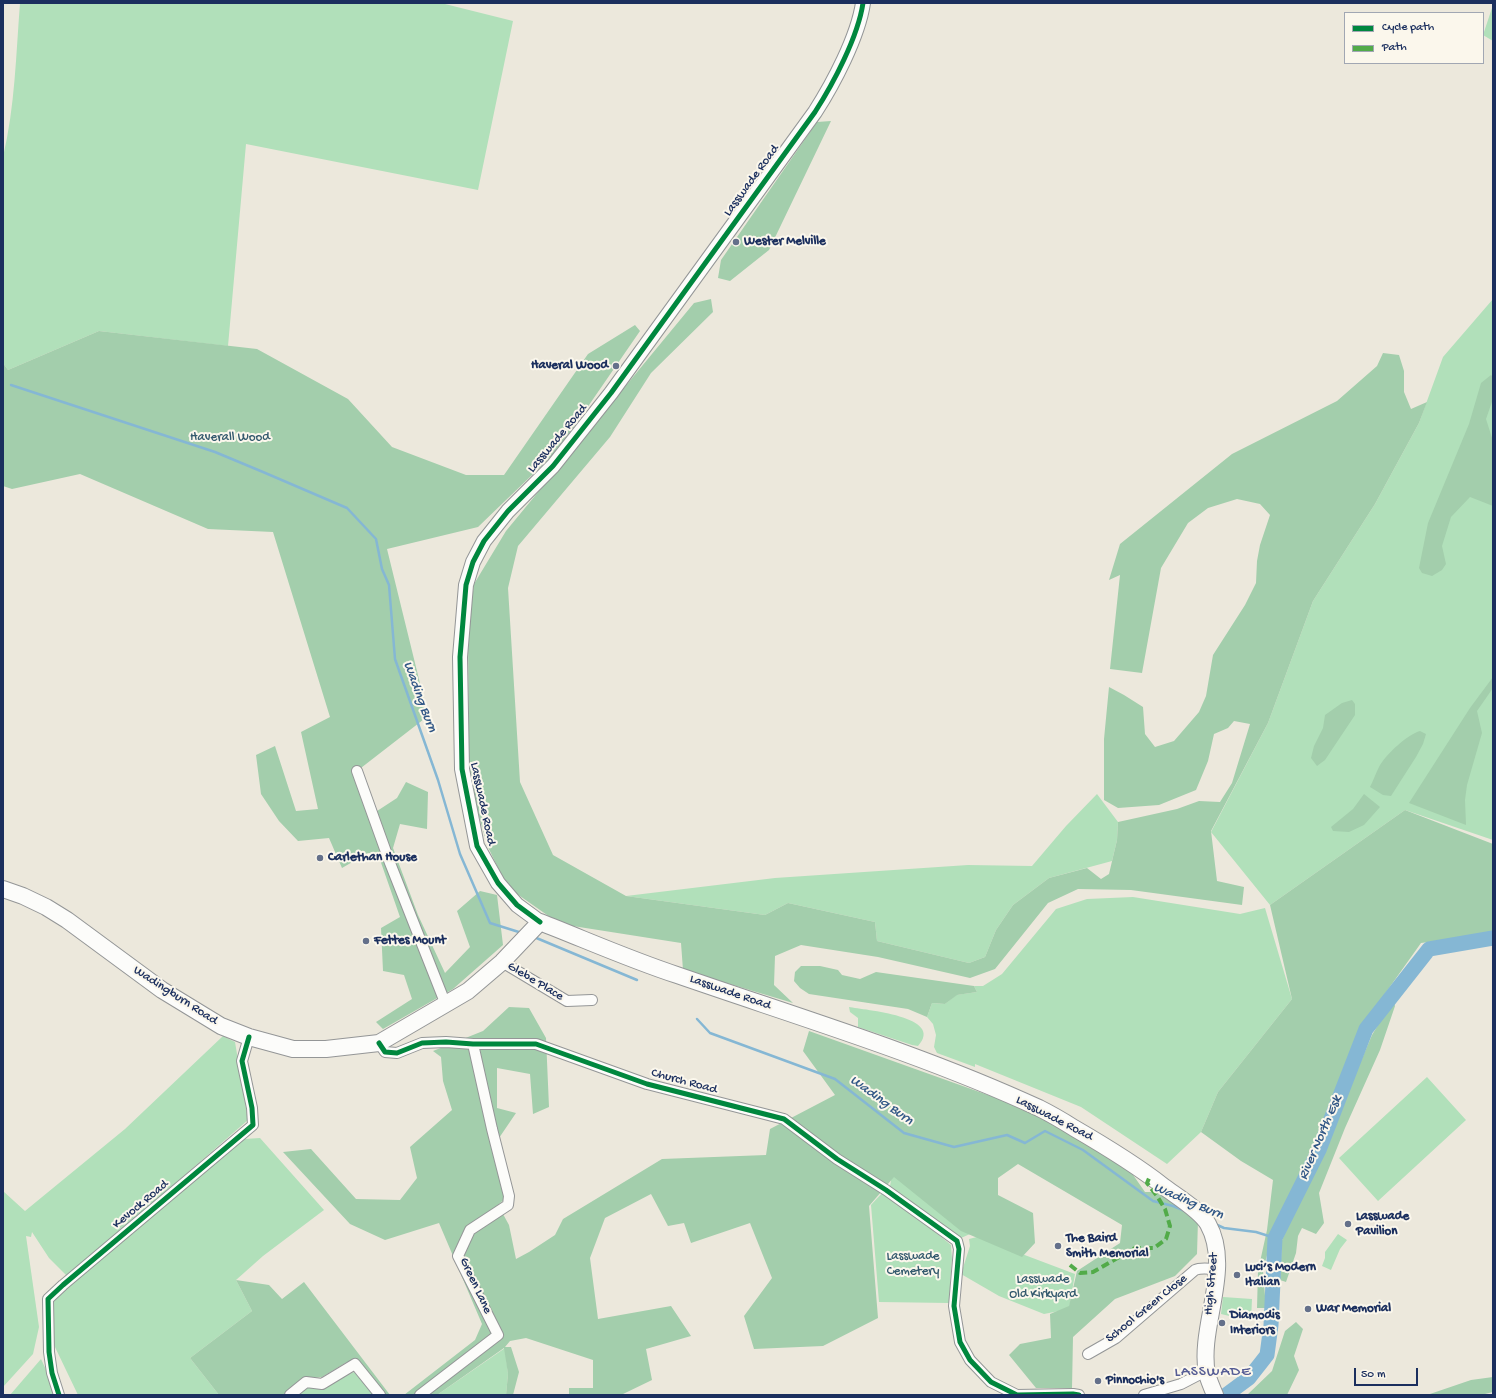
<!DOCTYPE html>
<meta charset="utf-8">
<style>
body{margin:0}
#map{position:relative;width:1496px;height:1398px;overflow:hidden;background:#ece8dc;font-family:"Gochi Hand",sans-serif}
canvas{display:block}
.frame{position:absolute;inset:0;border:4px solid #1b2f5e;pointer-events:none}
.legend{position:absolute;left:1344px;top:12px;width:140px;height:52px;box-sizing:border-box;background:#fbf7ec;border:1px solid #a1a7b3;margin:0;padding:5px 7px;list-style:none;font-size:12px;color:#1b2f5e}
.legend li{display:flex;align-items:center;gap:8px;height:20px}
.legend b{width:20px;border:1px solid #a1a7b3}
.scale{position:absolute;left:1354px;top:1368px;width:64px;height:18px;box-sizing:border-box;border:2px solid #1b2f5e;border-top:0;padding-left:5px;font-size:12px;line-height:14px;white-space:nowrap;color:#1b2f5e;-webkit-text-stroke:3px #fbf7ec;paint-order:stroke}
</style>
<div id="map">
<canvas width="1496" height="1398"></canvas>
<div class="frame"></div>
<ul class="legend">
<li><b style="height:5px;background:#00873e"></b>Cycle path</li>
<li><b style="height:5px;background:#52ab49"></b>Path</li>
</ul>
<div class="scale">50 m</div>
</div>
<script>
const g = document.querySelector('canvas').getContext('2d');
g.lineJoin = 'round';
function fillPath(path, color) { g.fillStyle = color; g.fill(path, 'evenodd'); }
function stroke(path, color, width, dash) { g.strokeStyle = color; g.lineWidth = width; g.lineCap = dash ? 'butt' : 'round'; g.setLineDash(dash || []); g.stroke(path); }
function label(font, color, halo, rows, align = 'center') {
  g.font = font + ' "Gochi Hand",sans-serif'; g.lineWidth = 4; g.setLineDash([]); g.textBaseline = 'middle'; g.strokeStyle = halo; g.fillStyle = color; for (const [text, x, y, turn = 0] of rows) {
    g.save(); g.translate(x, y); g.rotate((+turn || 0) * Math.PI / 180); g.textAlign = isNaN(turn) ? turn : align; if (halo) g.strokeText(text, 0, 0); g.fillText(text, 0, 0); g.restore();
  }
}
fillPath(new Path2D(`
 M 20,3 L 441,3 L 513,21 L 478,190 L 246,144 L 228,346 L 99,331 L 8,370 L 3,363 L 3,157 C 15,107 16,54 20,3 Z
 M 1493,5 L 1493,41 L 1483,35 Z
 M 1493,299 L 1493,840 L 1405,810 L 1270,905 L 1211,832 L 1268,723 L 1313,601 L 1375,504 L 1419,423 L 1443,357 Z
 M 1097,794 L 1118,822 L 1117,840 L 1112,861 L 1049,878 L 1013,905 L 996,930 L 985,957 L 969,963 L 877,941 L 875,922 L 788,903 L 765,915 L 626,896 L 775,878 L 968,865 L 1032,866 L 1066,826 Z
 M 1133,897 L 1240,914 L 1265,908 L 1292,999 L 1218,1092 L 1201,1132 L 1167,1164 L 1081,1107 L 975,1064 L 975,1067 L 937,1053 L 934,1047 L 936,1035 L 933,1024 L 927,1017 L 932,1003 L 945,1004 L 956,995 L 977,992 L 974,986 L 983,986 L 1002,974 L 1056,909 L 1087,899 Z
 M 849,1007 C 864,1010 946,1016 918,1046 L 912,1045 L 858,1027 L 858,1018 L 850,1012 Z
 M 223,1036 L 235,1042 L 248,1120 L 68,1277 L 49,1258 L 32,1232 L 31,1237 L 26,1236 L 39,1327 L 33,1354 L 3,1387 L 3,1191 L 25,1211 L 125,1129 Z
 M 1427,1077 L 1466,1120 L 1378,1201 L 1339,1158 Z
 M 260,1138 L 324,1210 L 263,1256 L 236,1280 L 252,1311 L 190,1358 L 219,1395 L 78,1395 L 54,1345 L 53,1302 L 61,1293 L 244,1139 Z
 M 943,1163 L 970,1234 L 961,1238 L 890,1186 L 892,1175 Z
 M 883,1192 L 901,1204 L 951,1245 L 952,1259 L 949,1303 L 879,1302 L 871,1205 Z
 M 1338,1234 L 1347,1240 L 1340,1249 L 1331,1270 L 1322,1266 L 1325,1258 L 1325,1252 Z
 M 977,1237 L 1075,1274 L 1069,1309 L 1044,1314 L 999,1296 L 961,1274 L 970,1246 L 969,1239 Z
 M 1223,1297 L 1252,1299 L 1251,1321 L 1221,1314 Z
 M 505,1348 L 508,1374 L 506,1395 L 437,1395 Z
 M 41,1359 L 49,1376 L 54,1395 L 10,1395 Z
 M 354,1372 L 375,1395 L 296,1395 L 309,1386 L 324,1386 Z`), '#b1e0ba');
fillPath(new Path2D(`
 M 831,121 L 769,250 L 730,281 L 718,278 L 721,260 L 817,122 Z
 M 711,299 L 713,312 L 651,373 L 610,437 L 518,546 L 508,588 L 520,782 L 553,855 L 626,896 L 765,915 L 788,903 L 875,922 L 877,941 L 969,963 L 985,957 L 996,930 L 1013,905 L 1049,878 L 1087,868 L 1101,879 L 1109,874 L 1117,840 L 1118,822 L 1177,809 L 1199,801 L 1220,802 L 1232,783 L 1250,724 L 1234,721 L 1228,728 L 1214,734 L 1208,761 L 1196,790 L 1159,805 L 1118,808 L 1104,800 L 1104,739 L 1109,687 L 1124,695 L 1143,707 L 1145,734 L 1155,747 L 1174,741 L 1199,712 L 1206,696 L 1213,655 L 1245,605 L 1256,583 L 1257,561 L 1260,545 L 1270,515 L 1260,504 L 1237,499 L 1208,508 L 1188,523 L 1161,568 L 1142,673 L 1110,669 L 1120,575 L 1109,580 L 1120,544 L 1232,454 L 1337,401 L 1377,366 L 1383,353 L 1399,355 L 1404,371 L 1404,392 L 1411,409 L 1427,402 L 1419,423 L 1375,504 L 1313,601 L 1268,723 L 1211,831 L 1217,881 L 1244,887 L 1242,905 L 1131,890 L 1078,889 L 1048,903 L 995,969 L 970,978 L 878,957 L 801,945 L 775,956 L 774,985 L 793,1003 L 683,970 L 681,943 L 560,924 L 507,887 L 488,847 L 469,783 L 468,631 L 474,584 L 506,531 L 694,303 Z
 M 635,325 L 640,331 L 558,450 L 478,527 L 387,549 L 428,716 L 357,771 L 374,813 L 397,798 L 406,782 L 428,792 L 427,829 L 400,824 L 393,848 L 418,915 L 445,973 L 470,947 L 457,911 L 480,891 L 497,895 L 503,945 L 453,989 L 383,1029 L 376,1022 L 412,999 L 404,975 L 383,971 L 381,928 L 400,917 L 378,854 L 368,853 L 342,868 L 329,838 L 298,841 L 279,821 L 261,794 L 256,755 L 275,746 L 296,811 L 318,809 L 301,732 L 330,717 L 273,532 L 208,529 L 80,474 L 12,489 L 3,486 L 3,363 L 8,370 L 99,331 L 257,349 L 348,399 L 392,447 L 466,475 L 504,475 L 588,354 Z
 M 1491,375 L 1493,377 L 1493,399 L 1486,419 L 1493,441 L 1493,506 L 1470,497 L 1451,517 L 1442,546 L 1446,564 L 1442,570 L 1432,576 L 1422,573 L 1419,568 L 1428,523 L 1469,424 L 1481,383 Z
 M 1493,677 L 1493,688 L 1477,711 L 1482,733 L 1467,785 L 1465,800 L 1466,825 L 1409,803 L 1470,708 Z
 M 1352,700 L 1355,704 L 1355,715 L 1325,760 L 1317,766 L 1311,758 L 1314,746 L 1323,728 L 1325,715 L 1342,703 Z
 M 1420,731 L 1426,734 L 1423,744 L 1416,757 L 1391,796 L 1383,795 L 1370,787 C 1373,781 1376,773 1379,767 C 1385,755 1408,734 1420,731 Z
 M 1364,794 L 1380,807 L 1364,825 L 1349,832 L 1333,831 L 1331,827 L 1353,809 Z
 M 1405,810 L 1493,844 L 1493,933 L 1421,943 L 1362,1026 L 1317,1143 L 1275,1224 L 1263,1271 L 1266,1308 L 1257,1308 L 1258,1271 L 1267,1230 L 1273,1180 L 1241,1161 L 1201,1132 L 1218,1092 L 1292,999 L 1270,905 Z
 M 801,966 L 820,966 L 838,970 L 842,975 L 860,979 L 876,972 L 974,986 L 977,992 L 957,995 L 945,1004 L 932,1003 L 927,1017 L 908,1009 L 809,994 L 800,988 L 794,981 L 795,972 Z
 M 1393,1000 L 1395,1006 L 1380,1050 L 1345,1128 L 1319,1193 L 1324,1223 L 1316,1234 L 1302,1228 L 1298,1236 L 1296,1253 L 1286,1282 L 1280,1280 L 1282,1240 L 1323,1150 L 1372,1035 Z
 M 509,1007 L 529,1008 L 546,1038 L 549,1107 L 533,1114 L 530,1074 L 497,1068 L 497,1108 L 516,1113 L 499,1138 L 510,1194 L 498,1205 L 509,1225 L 516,1259 L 529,1252 L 555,1235 L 563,1219 L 662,1159 L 766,1155 L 770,1129 L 835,1095 L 803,1051 L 809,1031 L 1041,1114 L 1131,1172 L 1145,1192 L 1161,1192 L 1198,1220 L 1197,1254 L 1175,1276 L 1115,1299 L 1073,1337 L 1072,1388 L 1036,1388 L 1009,1355 L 1020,1344 L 1051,1338 L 1050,1314 L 1069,1306 L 1077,1271 L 1120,1243 L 1122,1225 L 1018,1164 L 998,1178 L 998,1195 L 1033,1213 L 1035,1243 L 1022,1257 L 961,1231 L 894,1177 L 869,1206 L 878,1318 L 823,1346 L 754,1349 L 744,1316 L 772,1278 L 750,1223 L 691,1243 L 684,1223 L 668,1226 L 651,1194 L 605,1218 L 590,1258 L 598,1319 L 671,1306 L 691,1336 L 646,1349 L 652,1380 L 621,1395 L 569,1395 L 569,1388 L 593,1388 L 593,1360 L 526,1338 L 510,1341 L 505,1347 L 511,1347 L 519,1372 L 513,1395 L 506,1395 L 508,1374 L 504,1348 L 437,1395 L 404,1395 L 475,1340 L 482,1324 L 439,1223 L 385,1240 L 350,1224 L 283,1152 L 311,1149 L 356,1199 L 400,1200 L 417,1178 L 410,1147 L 452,1110 L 443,1081 L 441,1057 L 433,1051 L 483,1031 Z
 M 236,1280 L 269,1285 L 282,1299 L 304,1282 L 390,1395 L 375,1395 L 347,1362 L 322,1377 L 305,1379 L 285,1395 L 219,1395 L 190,1358 L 252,1311 Z
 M 1296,1322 L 1303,1329 L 1294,1356 L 1299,1370 L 1287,1395 L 1247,1395 L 1272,1371 L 1285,1331 Z
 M 1493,1377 L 1493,1392 L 1481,1395 L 1427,1395 L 1471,1380 Z`), '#a3ceac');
stroke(new Path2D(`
 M 11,385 L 215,452 L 263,472 L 347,508 L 376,539 L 382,569 L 389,585 L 395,659 L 438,780 L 460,854 L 490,923 L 522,933
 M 534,937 L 637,980
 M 697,1019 L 710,1033 L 835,1079 L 904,1133 L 954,1147 L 1007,1135 L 1025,1143 L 1045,1131 L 1083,1150 L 1153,1201 L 1173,1206 L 1185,1211
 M 1215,1224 L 1224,1228 L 1256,1232 L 1275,1238`), '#85b7d4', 2.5);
stroke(new Path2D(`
 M 1226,1395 L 1249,1378 L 1267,1355 L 1271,1325 L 1275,1238 L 1319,1150 L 1366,1029 L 1429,949 L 1493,938`), '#85b7d4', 15);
const street = new Path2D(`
 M 357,771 L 390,863 L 446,1005
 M 502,962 L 567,1001 L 592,1000
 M 379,1043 L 385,1052 L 397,1053 L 422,1043 L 446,1042 L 473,1044 L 536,1044 L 647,1084 L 784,1119 L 837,1159 L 886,1190 L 957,1241 L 959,1249 L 954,1306 L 960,1342 L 970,1360 L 991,1382 L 1017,1395 L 1073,1394 L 1079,1395
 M 1088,1354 L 1116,1338 L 1195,1270 C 1201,1267 1209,1269 1216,1269
 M 59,1395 L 52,1373 L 49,1352 L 48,1299 L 63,1285 L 253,1125 L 252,1108 L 242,1061 L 249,1037
 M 290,1395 L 306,1382 L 322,1384 L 355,1364 L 380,1395
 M 420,1395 L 498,1335 L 458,1256 L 470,1230 L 508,1205 L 509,1196 L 492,1129 L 473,1044
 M 1144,1395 L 1181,1384 L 1206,1371`);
const secondary = new Path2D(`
 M 540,922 L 517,905 L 498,883 L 477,846 L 462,769 L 460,657 L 466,585 L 473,562 L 484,541 L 508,511 L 553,466 L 611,393 L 815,112 C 833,84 858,37 863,3`);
const primary = new Path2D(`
 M 3,889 L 23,896 L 46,907 L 67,920 L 162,990 L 221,1026 L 249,1037 L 293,1049 L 326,1049 L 379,1043 L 468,991 L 502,962 L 540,922 C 586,940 631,960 677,975 C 798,1017 922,1054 1039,1108 C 1051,1114 1063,1121 1074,1128 C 1105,1146 1135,1164 1163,1186 C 1176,1196 1200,1210 1208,1224 C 1233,1269 1198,1327 1207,1374 C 1209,1381 1212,1388 1215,1395`);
stroke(street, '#949697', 12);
stroke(secondary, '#949697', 16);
stroke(primary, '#949697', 18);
stroke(street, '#fcfcfa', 10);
stroke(secondary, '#fcfcfa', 14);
stroke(primary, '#fcfcfa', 16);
stroke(new Path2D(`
 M 1070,1265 L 1080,1273 L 1093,1272 L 1135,1248 L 1154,1248 L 1166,1239 L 1170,1226 L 1165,1209 L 1157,1196 L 1147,1183 L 1150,1176`), '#52ab49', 4, [8, 4]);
stroke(new Path2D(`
 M 540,922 L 517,905 L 498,883 L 477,846 L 462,769 L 460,657 L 466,585 L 473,562 L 484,541 L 508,511 L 553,466 L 611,393 L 815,112 C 833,84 858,37 863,3
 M 379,1043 L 385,1052 L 397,1053 L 422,1043 L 446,1042 L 473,1044 L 536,1044 L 647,1084 L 784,1119 L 837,1159 L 886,1190 L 957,1241 L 959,1249 L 954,1306 L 960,1342 L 970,1360 L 991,1382 L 1017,1395 L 1073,1394 L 1079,1395
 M 59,1395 L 52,1373 L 49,1352 L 48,1299 L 63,1285 L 253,1125 L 252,1108 L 242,1061 L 249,1037`), '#00873e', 5);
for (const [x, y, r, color] of [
 [736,242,4,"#64708a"],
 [616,366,4,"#64708a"],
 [320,858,4,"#64708a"],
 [366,941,4,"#64708a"],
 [1348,1224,4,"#64708a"],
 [1058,1246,4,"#64708a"],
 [1237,1275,4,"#64708a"],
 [1308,1309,4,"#64708a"],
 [1222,1323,4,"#64708a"],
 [1098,1381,4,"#64708a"]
]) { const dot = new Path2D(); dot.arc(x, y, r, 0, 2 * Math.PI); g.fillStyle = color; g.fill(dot); stroke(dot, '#fbf7ec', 1.5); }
label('13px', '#1b2f5e', '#fbf7ec', [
 ["Lasswade Road",752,181,-54],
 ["Lasswade Road",558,439,-50],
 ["Lasswade Road",482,804,78],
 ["Glebe Place",535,982,31],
 ["Lasswade Road",730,993,19],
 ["Wadingburn Road",175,996,33],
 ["Church Road",684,1082,15],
 ["Lasswade Road",1054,1119,27],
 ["Kevock Road",141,1205,-40],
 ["High Street",1212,1284,-85],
 ["Green Lane",475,1286,65],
 ["School Green Close",1147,1309,-39]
]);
label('bold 13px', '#1b2f5e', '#fbf7ec', [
 ["Wester Melville",744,242],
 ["Haveral Wood",608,366,"right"],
 ["Carlethan House",328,858],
 ["Fettes Mount",374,941],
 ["Lasswade",1356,1217],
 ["Pavilion",1356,1232],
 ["The Baird",1066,1239],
 ["Smith Memorial",1066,1254],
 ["Luci’s Modern",1245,1268],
 ["Italian",1245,1283],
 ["War Memorial",1316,1309],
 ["Diamodis",1230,1316],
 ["Interiors",1230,1331],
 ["Pinnochio's",1106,1381]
], 'left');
label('13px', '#345a6e', '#fbf7ec', [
 ["Haverall Wood",230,438],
 ["Lasswade",913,1257],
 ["Cemetery",913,1272],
 ["Lasswade",1043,1280],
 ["Old Kirkyard",1043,1295]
]);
label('italic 14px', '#315786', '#fbf7ec', [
 ["Wading Burn",419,697,70],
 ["Wading Burn",881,1101,36],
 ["River North Esk",1321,1138,-67],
 ["Wading Burn",1188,1202,23]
]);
g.letterSpacing = '1px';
label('15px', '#565d95', '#fbf7ec', [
 ["LASSWADE",1213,1373]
]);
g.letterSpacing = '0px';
</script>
